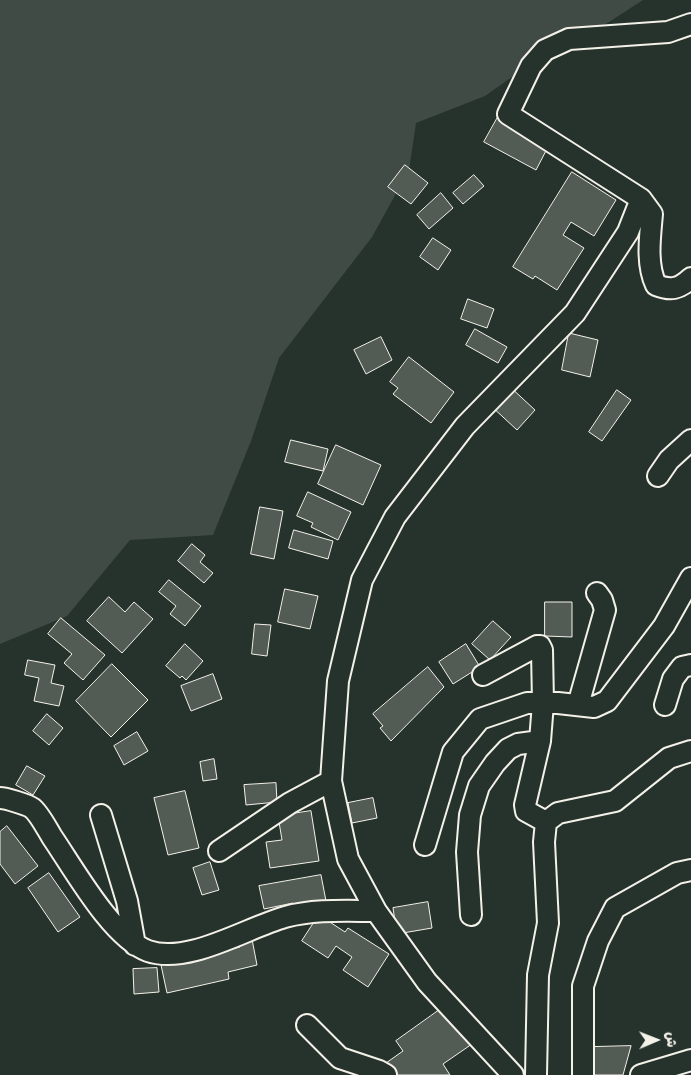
<!DOCTYPE html>
<meta charset="utf-8">
<style>
body{margin:0}
#map{position:relative;width:691px;height:1075px;overflow:hidden;background:#26332d;font-family:Caveat,"Playpen Sans Arabic",sans-serif}
canvas{display:block}
.north{position:absolute;left:631px;top:1015px;width:50px;height:50px;-webkit-text-stroke:4px #26332d;paint-order:stroke;rotate:89deg;font-size:14px;font-weight:700;line-height:20px;text-align:center;color:#f4f1e8}
.north::after{content:'';display:block;margin:auto;width:18px;height:22px;background:#f4f1e8;clip-path:polygon(50% 0,100% 100%,50% 72%,0 100%)}
</style>
<div id="map">
<canvas width="691" height="1075"></canvas>
<div class="north">ش</div>
</div>
<script>
const g = document.querySelector('canvas').getContext('2d');
g.lineJoin = 'round';
function fillPath(path, color) { g.fillStyle = color; g.fill(path, 'evenodd'); }
function stroke(path, color, width, dash) { g.strokeStyle = color; g.lineWidth = width; g.lineCap = dash ? 'butt' : 'round'; g.setLineDash(dash || []); g.stroke(path); }
fillPath(new Path2D(`
 M 0,0 L 643,0 L 609,22 L 509,79 L 485,96 L 416,123 L 409,170 L 372,237 L 279,358 L 251,441 L 213,535 L 130,540 L 67,616 L 0,644 Z`), '#414b45');
const building = new Path2D(`
 M 498,117 L 549,145 L 536,170 L 484,142 Z
 M 405,165 L 428,183 L 411,204 L 388,187 Z
 M 572,172 L 616,200 L 594,236 L 571,222 L 563,235 L 584,248 L 557,290 L 535,276 L 533,279 L 513,267 Z
 M 474,175 L 484,186 L 463,204 L 453,193 Z
 M 441,193 L 453,208 L 429,229 L 417,215 Z
 M 433,238 L 451,250 L 438,270 L 420,257 Z
 M 468,299 L 494,309 L 487,328 L 461,319 Z
 M 475,329 L 507,347 L 498,363 L 466,345 Z
 M 569,333 L 598,340 L 590,377 L 562,370 Z
 M 381,337 L 392,360 L 366,374 L 354,350 Z
 M 409,357 L 454,392 L 431,423 L 393,394 L 398,388 L 390,382 Z
 M 508,385 L 535,410 L 517,430 L 490,405 Z
 M 617,390 L 631,400 L 602,441 L 589,432 Z
 M 291,440 L 328,449 L 323,471 L 285,462 Z
 M 336,445 L 381,465 L 363,505 L 318,484 Z
 M 308,492 L 351,512 L 338,540 L 311,527 L 313,523 L 297,516 Z
 M 260,507 L 283,511 L 274,559 L 251,554 Z
 M 294,530 L 333,541 L 328,559 L 289,548 Z
 M 192,544 L 205,555 L 200,562 L 213,573 L 204,583 L 178,561 Z
 M 169,580 L 201,606 L 185,626 L 170,614 L 176,606 L 159,592 Z
 M 285,589 L 318,596 L 310,629 L 278,622 Z
 M 109,597 L 125,612 L 134,602 L 153,619 L 122,653 L 87,621 Z
 M 545,602 L 572,602 L 572,637 L 545,636 Z
 M 61,618 L 105,655 L 83,680 L 64,663 L 72,654 L 48,634 Z
 M 493,621 L 511,637 L 490,660 L 472,644 Z
 M 255,624 L 271,625 L 267,656 L 252,654 Z
 M 185,644 L 203,661 L 186,680 L 182,676 L 180,678 L 166,666 Z
 M 466,644 L 480,667 L 453,684 L 439,662 Z
 M 28,660 L 55,665 L 51,683 L 64,686 L 59,706 L 34,701 L 39,678 L 25,675 Z
 M 112,664 L 148,700 L 111,737 L 76,701 Z
 M 428,667 L 444,687 L 391,741 L 380,728 L 383,726 L 373,714 Z
 M 213,674 L 222,699 L 191,711 L 181,686 Z
 M 47,714 L 63,728 L 49,745 L 33,731 Z
 M 137,732 L 148,751 L 124,765 L 114,746 Z
 M 214,759 L 217,779 L 203,781 L 200,762 Z
 M 27,766 L 45,776 L 33,795 L 16,785 Z
 M 276,783 L 277,802 L 246,805 L 244,785 Z
 M 185,791 L 199,848 L 168,855 L 154,798 Z
 M 373,798 L 377,818 L 352,823 L 348,803 Z
 M 311,811 L 319,861 L 270,868 L 266,842 L 282,840 L 278,816 Z
 M 7,826 L 38,866 L 15,884 L 0,864 L 0,832 Z
 M 210,862 L 219,890 L 202,895 L 193,868 Z
 M 49,873 L 80,917 L 58,932 L 28,888 Z
 M 321,875 L 326,901 L 294,908 L 293,903 L 264,909 L 259,886 Z
 M 428,902 L 432,928 L 397,934 L 393,908 Z
 M 319,915 L 345,932 L 348,928 L 389,954 L 368,987 L 343,970 L 352,957 L 336,946 L 328,958 L 302,941 Z
 M 251,934 L 257,965 L 228,972 L 229,979 L 167,993 L 161,965 L 240,947 L 237,937 Z
 M 157,968 L 159,992 L 134,994 L 133,969 Z
 M 445,1006 L 472,1044 L 443,1064 L 450,1075 L 395,1075 L 386,1063 L 403,1051 L 396,1041 Z
 M 631,1046 L 623,1075 L 594,1075 L 593,1047 Z`);
fillPath(building, '#525c55');
stroke(building, '#f4f1e8', 1);
const street = new Path2D(`
 M 641,199 L 652,214 C 650,237 646,264 656,285 C 671,291 679,289 691,278
 M 658,476 L 669,460 L 691,440
 M 483,675 L 537,646 L 540,646 L 542,650 L 543,703 L 540,741 L 525,805 L 526,811 L 546,822
 M 578,705 L 605,610 L 602,600 L 597,593
 M 665,705 L 673,679 L 682,667 L 691,665
 M 0,798 C 6,798 28,805 32,808 C 39,813 47,829 52,837 C 74,869 112,938 148,951 C 188,965 246,928 285,917 C 315,909 345,911 376,911
 M 101,815 L 127,901 L 135,945
 M 425,845 L 453,752 L 480,719 L 527,703 L 558,703 L 594,707 L 607,701 L 664,626 L 691,578
 M 219,851 L 290,803 L 331,781
 M 471,915 L 467,852 L 470,815 L 479,786 L 495,763 L 508,749 L 518,744 L 540,741
 M 307,1025 L 340,1058 L 379,1071 L 386,1075
 M 513,1075 L 427,982 L 376,911 L 348,859 L 331,781 L 338,681 L 362,580 L 395,517 L 465,426 L 575,313 L 628,232 L 641,199 L 508,114 L 531,66 L 545,50 L 569,39 L 668,32 L 691,24
 M 536,1075 L 538,975 L 548,923 L 544,842 L 546,822 L 558,813 L 615,801 L 669,758 L 691,751
 M 583,1075 L 583,986 L 598,941 L 615,908 L 677,873 L 691,870
 M 641,1075 L 691,1060`);
stroke(street, '#f4f1e8', 24);
stroke(street, '#26332d', 20);
</script>
